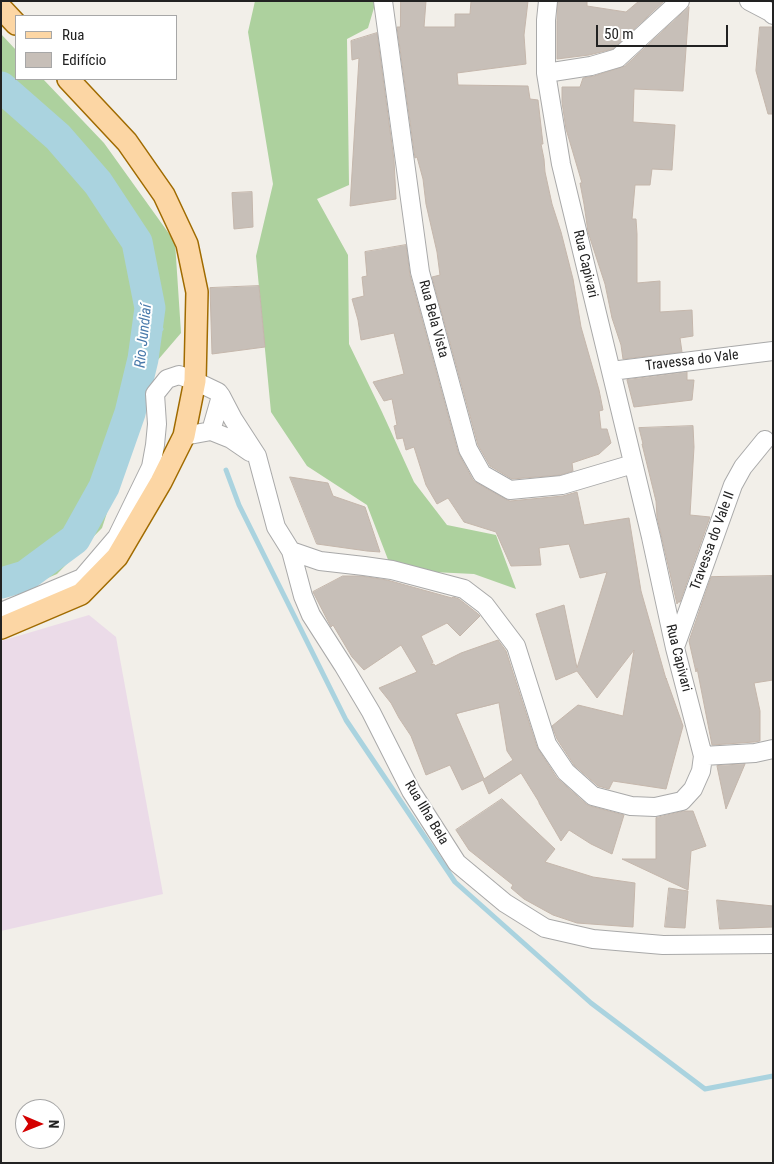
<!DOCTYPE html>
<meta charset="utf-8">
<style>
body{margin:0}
#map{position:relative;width:774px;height:1164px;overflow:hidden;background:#f2efe9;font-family:"Roboto Condensed",sans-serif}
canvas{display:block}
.frame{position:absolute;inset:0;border:2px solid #222;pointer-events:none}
.legend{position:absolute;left:15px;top:15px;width:162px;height:65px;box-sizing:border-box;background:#fff;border:1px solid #a7a7a7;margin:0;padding:6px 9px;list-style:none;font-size:15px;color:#222}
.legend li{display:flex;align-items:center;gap:10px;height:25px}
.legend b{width:25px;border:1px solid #a7a7a7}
.north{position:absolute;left:15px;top:1099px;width:50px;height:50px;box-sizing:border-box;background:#fff;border:1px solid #a7a7a7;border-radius:50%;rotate:91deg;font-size:14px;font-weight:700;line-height:20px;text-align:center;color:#222}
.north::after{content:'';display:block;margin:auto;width:18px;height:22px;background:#d40000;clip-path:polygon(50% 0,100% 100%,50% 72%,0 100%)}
.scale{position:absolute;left:596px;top:25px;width:132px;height:22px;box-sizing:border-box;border:2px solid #222;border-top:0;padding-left:6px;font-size:15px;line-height:18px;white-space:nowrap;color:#222;-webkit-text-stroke:4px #fff;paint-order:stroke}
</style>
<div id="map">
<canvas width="774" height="1164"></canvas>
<div class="frame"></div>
<ul class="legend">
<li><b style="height:6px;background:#fcd6a4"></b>Rua</li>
<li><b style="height:14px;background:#c7bfb8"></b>Edifício</li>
</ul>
<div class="north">N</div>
<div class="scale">50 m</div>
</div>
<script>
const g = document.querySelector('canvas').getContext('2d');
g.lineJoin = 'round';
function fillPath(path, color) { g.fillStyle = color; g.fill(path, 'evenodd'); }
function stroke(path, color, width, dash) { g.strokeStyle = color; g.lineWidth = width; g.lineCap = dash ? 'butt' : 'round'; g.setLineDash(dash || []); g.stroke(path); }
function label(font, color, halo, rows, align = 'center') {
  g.font = font + ' "Roboto Condensed",sans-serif'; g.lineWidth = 4; g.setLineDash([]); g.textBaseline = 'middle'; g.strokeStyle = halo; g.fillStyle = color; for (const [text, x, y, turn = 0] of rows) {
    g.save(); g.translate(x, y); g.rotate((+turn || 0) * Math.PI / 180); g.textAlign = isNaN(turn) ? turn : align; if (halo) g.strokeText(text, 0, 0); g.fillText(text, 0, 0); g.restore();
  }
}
fillPath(new Path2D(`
 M 89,615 L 116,637 L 163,894 L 1,931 L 1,641 Z`), '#ebdbe8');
fillPath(new Path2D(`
 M 255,1 L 376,1 L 368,28 L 347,39 L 349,185 L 317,199 L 348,255 L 349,344 L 382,412 L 414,482 L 447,525 L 496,535 L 516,589 L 474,574 L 392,570 L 367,505 L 307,466 L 271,412 L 256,256 L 273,184 L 248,32 Z
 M 1,34 L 16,50 L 16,79 L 43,79 L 104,143 L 175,242 L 181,333 L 157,361 L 102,528 L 57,574 L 1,598 Z`), '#add19e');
stroke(new Path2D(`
 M 150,308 L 161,329
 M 226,470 L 239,505 L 346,720 L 455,882 L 591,1003 L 705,1089 L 773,1076`), '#aad3df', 5);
stroke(new Path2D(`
 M 1,87 L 58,137 L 98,183 L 137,242 L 150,308 L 143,359 L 130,413 L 104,487 L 75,539 L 25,576 L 1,583`), '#aad3df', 31);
const building = new Path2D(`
 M 401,1 L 426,1 L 424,27 L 455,27 L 455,14 L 470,14 L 471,1 L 528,1 L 524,35 L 526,64 L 457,73 L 458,85 L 528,86 L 530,99 L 538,100 L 543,144 L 541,144 L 544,159 L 545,172 L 552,204 L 561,232 L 573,279 L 581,327 L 599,390 L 603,410 L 599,411 L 601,429 L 607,429 L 611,443 L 599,454 L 572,463 L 573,471 L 560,475 L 512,479 L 490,466 L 478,445 L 432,277 L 440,275 L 437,252 L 426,204 L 423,179 L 417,157 L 415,158 L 397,27 L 400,27 Z
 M 558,1 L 587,1 L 587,6 L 626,12 L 639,1 L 664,1 L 613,49 L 589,55 L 557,59 L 557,21 Z
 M 689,7 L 683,91 L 634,89 L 633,122 L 675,125 L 672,170 L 652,169 L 650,185 L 635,185 L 632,219 L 636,219 L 637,234 L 637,283 L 660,281 L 660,312 L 692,310 L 693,336 L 680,338 L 682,352 L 623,359 L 621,345 L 612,318 L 605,284 L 588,232 L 584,204 L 580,183 L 582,183 L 566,129 L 562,102 L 562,87 L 580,87 L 583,78 L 594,76 L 625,66 Z
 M 760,27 L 773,27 L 773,114 L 768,114 L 756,71 Z
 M 377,33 L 394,160 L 396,199 L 350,206 L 359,58 L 352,60 L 351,41 Z
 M 252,192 L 253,227 L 234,229 L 232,193 Z
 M 406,245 L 410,275 L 458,452 L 473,480 L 477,483 L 505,499 L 510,501 L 563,496 L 577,492 L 584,525 L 629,518 L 641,591 L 666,679 L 666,678 L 683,726 L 666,789 L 613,781 L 609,789 L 598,786 L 574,765 L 557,739 L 552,726 L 578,705 L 623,716 L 634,650 L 597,698 L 577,671 L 556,680 L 536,614 L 564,605 L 577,668 L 607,572 L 580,578 L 569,544 L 539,548 L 541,565 L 511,566 L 496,532 L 464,522 L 448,498 L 437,504 L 426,485 L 414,447 L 406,450 L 403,438 L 397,439 L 394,426 L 397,425 L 392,399 L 384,401 L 373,382 L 404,374 L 394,333 L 361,340 L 358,320 L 352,299 L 364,296 L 362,277 L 367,276 L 365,252 Z
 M 259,286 L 265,347 L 212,354 L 210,288 Z
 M 687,372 L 687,380 L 694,380 L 692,400 L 634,407 L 627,380 Z
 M 693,426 L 694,447 L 690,515 L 710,517 L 680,602 L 678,602 L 677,604 L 657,517 L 656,501 L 642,444 L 643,444 L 639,428 Z
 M 290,477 L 328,483 L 333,496 L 365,507 L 380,552 L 367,551 L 317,544 Z
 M 343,576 L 361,576 L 387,580 L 452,598 L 453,597 L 459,599 L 477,613 L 480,616 L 460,636 L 447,623 L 421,636 L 433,662 L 431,665 L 434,664 L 435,666 L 461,653 L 498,640 L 506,651 L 537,747 L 557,778 L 586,804 L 590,806 L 624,815 L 612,854 L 591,844 L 569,830 L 561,841 L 539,803 L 539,802 L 521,773 L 489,794 L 483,780 L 462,790 L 450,765 L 426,775 L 411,736 L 399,718 L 391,703 L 379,688 L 417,672 L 401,645 L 364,670 L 352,657 L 333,625 L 331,627 L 313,592 ZM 499,703 L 507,751 L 513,760 L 484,779 L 456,714 Z
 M 773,576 L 773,680 L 754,683 L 760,711 L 760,741 L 754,742 L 712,745 L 697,668 L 696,672 L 689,641 L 711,577 Z
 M 745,764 L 726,809 L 717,766 Z
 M 502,799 L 555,849 L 545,862 L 593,877 L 635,883 L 633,927 L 577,923 L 553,915 L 524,899 L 511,888 L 513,885 L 469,850 L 456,830 Z
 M 684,811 L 693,811 L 706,846 L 691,851 L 688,890 L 622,859 L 656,859 L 656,818 Z
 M 669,888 L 688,891 L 685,928 L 665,927 Z
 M 717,900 L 773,906 L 773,927 L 720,929 Z`);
fillPath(building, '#c7bfb8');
stroke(building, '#c4b6ab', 1);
const minor = new Path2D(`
 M 383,1 L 420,272 L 468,449 L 482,474 L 510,490 L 562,485 L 633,464
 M 749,1 L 770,12 L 773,15
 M 546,73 L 591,66 L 618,58 L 680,1
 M 611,371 L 773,351
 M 211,431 L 221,396
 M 184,436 L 211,431 L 231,439 L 250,452
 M 291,551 L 320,561 L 364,566 L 392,570 L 464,589 L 485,605 L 516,646 L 547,744 L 566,772 L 593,796 L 631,806 L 655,807 L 682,801 L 693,789 L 701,771 L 703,756 L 675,648 L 651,537 L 561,164 L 546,73 L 546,20 L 548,1
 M 1,612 L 82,578 L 117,537 L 151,467 L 155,445 L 157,424 L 155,394 L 167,379 L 179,375 L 195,381 L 218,392 L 221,396 L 233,419 L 257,456 L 276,527 L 291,551 L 303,596 L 311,615 L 343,665 L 371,712 L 411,791 L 457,863 L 505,903 L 545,928 L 593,939 L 663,945 L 773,944
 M 675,647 L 733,485 L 743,467 L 765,440
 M 703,756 L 755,753 L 773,749`);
const major = new Path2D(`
 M 1,8 L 16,24
 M 1,628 L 81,594 L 117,557 L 161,482 L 184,436 L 195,381 L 197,292 L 187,244 L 164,195 L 127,142 L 68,79`);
stroke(minor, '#a9a9a9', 20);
stroke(major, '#a06b00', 24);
stroke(minor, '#fff', 18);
stroke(major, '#fcd6a4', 21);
label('14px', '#222', '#fff', [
 ["Rua Capivari",585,264,77],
 ["Rua Bela Vista",433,319,75],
 ["Travessa do Vale",692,361,-7],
 ["Travessa do Vale II",713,541,-70],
 ["Rua Capivari",678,658,76],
 ["Rua Ilha Bela",426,813,59]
]);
label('italic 15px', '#4a7aab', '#fff', [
 ["Rio Jundiaí",144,336,-84]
]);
</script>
